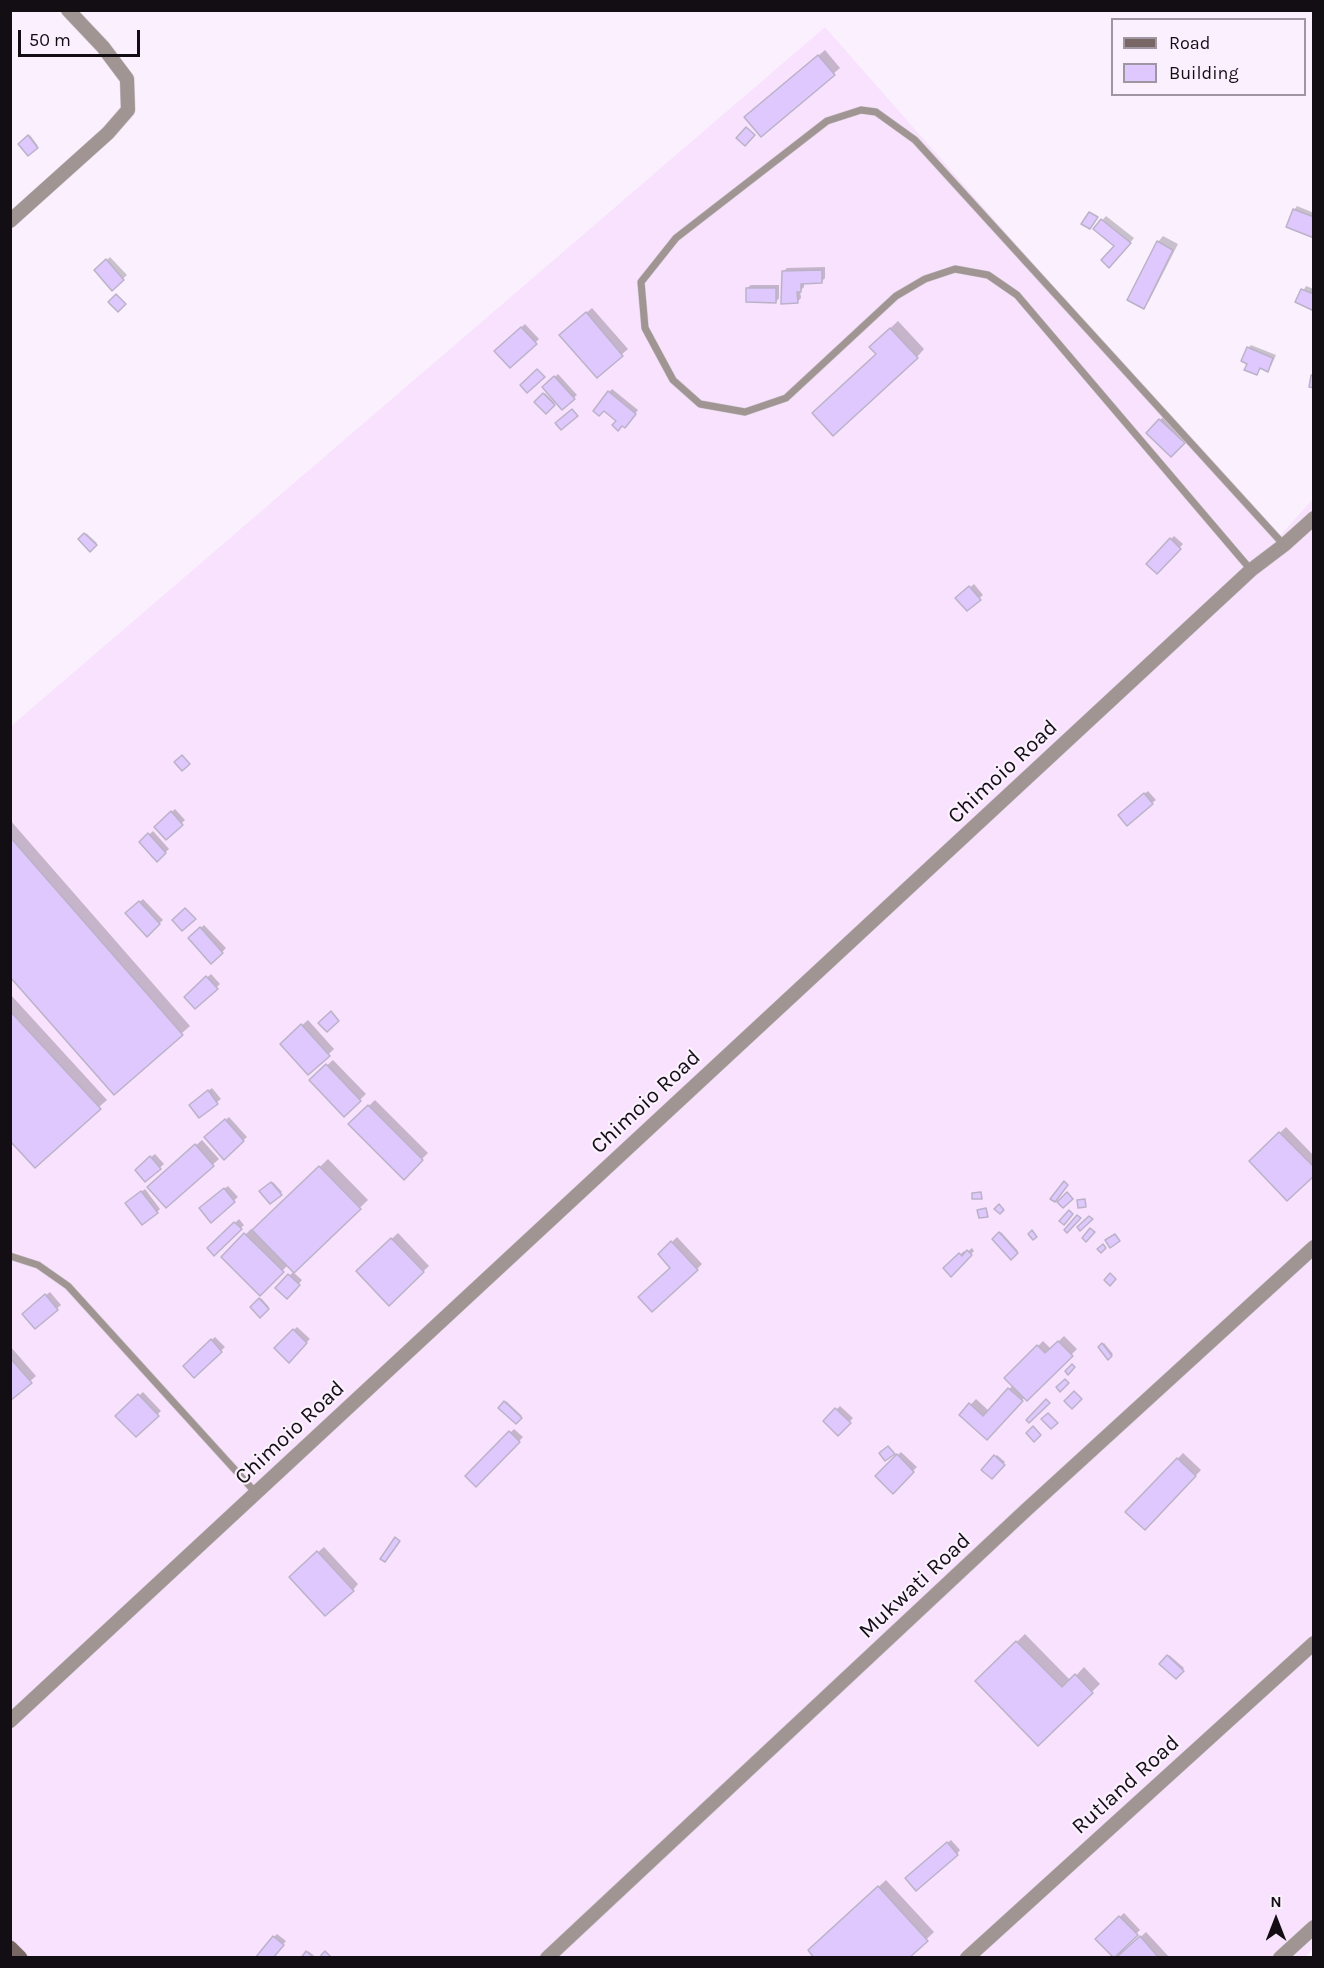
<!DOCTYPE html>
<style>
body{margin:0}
#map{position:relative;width:1324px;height:1968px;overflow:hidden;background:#fbf1fe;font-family:Karla,sans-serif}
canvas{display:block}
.frame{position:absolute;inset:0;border:12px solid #130e14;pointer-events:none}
.legend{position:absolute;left:1111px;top:18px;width:195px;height:78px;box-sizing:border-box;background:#fbf1fe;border:2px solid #9e96a0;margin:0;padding:8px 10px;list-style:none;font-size:18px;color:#130e14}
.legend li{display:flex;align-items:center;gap:12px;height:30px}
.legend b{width:30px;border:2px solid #9e96a0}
.north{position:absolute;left:1246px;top:1890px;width:60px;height:60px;-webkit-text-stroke:4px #fbf1fe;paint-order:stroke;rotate:0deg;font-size:16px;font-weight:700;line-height:24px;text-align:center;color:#130e14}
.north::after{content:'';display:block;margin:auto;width:21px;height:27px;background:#130e14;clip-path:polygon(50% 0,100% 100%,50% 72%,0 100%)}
.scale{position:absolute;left:18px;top:30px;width:122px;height:27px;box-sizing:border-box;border:3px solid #130e14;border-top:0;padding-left:8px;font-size:18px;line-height:21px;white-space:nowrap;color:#130e14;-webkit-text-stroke:4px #fbf1fe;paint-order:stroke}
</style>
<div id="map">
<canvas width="1324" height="1968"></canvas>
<div class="frame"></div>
<ul class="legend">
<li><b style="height:8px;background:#786765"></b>Road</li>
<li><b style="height:16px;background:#dec8fd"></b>Building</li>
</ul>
<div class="north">N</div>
<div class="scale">50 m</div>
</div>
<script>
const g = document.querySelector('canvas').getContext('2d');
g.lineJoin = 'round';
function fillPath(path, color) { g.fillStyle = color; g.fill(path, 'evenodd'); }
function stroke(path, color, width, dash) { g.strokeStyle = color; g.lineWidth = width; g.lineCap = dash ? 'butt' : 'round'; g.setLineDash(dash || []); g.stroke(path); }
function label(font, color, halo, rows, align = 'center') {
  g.font = font + ' Karla,sans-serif'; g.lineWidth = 4.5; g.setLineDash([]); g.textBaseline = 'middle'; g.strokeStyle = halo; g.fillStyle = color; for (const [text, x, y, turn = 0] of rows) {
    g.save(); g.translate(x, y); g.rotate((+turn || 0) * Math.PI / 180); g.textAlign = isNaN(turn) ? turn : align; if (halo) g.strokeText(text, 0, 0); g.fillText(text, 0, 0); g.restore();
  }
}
fillPath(new Path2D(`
 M 825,27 L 1276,540 L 1313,499 L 1313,1949 L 1304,1958 L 17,1957 L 10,1949 L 10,727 Z`), '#f8e2fd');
fillPath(new Path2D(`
 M 825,50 L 840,68 L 761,135 L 751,112 Z
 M 30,135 L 38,146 L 28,154 L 20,144 Z
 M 1297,206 L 1314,213 L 1314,236 L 1294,210 Z
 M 1106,216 L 1134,238 L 1113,263 L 1116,246 L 1095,229 Z
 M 1163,236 L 1178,244 L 1149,301 L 1143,307 L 1158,242 Z
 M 110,257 L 127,275 L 112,289 L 96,270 Z
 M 825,267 L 825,278 L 821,282 L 804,283 L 804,287 L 800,291 L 801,298 L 797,302 L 783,272 L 787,268 Z
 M 751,285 L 779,285 L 779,298 L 776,302 L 747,288 Z
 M 1306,286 L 1314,289 L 1314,309 L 1297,302 Z
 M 592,308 L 628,349 L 597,376 L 567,329 Z
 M 898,321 L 924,349 L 917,357 L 878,354 L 879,339 Z
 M 525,324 L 539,339 L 510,366 L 496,351 Z
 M 1251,345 L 1276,355 L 1271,366 L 1267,370 L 1261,367 L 1257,373 L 1249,363 L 1248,348 Z
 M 558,374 L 577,395 L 562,408 L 544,387 Z
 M 612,389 L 638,410 L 628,423 L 618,420 L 609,392 Z
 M 545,393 L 555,403 L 546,412 L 536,402 Z
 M 1164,416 L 1187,438 L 1171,455 L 1148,433 Z
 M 86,533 L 97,543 L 90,550 L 80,539 Z
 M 1174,536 L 1183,544 L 1156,572 L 1148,564 Z
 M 974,584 L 983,595 L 967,609 L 958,598 Z
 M 1148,791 L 1156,800 L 1152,803 L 1123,812 Z
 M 175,809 L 185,820 L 166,838 L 156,827 Z
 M 10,820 L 190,1026 L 114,1093 L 10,974 Z
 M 153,831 L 169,849 L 157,860 L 141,842 Z
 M 143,899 L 163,920 L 147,934 L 127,913 Z
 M 204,925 L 226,948 L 212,962 L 190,938 Z
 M 211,974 L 220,984 L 195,1007 L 186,997 Z
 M 10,994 L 107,1100 L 99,1107 L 10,1139 Z
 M 308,1020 L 334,1049 L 309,1073 L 287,1038 Z
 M 333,1060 L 366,1094 L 344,1115 L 311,1080 Z
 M 212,1088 L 221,1099 L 199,1116 L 194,1102 Z
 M 375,1100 L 428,1153 L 404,1177 L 350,1124 Z
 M 229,1117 L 247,1137 L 224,1158 L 206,1138 Z
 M 1286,1127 L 1314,1156 L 1314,1174 L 1251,1161 Z
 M 202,1140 L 219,1159 L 166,1206 L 155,1182 Z
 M 155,1154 L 164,1164 L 146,1180 L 140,1166 Z
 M 328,1159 L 368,1200 L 293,1272 L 302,1280 L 287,1297 L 277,1288 L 294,1271 L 288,1265 L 260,1293 L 223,1257 L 251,1229 L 254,1231 Z
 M 273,1182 L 282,1192 L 270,1202 L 261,1191 Z
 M 228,1186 L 238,1197 L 211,1221 L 204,1205 Z
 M 145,1189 L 160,1209 L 157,1212 L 131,1200 Z
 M 239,1219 L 244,1225 L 214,1254 L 209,1248 Z
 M 1001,1232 L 1018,1251 L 1011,1258 L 994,1239 Z
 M 398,1233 L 429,1266 L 389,1304 L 358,1271 Z
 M 677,1237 L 702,1264 L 697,1269 L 672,1267 L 660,1254 Z
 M 972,1248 L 974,1251 L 951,1275 L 945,1268 L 964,1251 L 966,1253 Z
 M 50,1292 L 61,1305 L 35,1327 L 27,1310 Z
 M 261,1298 L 269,1307 L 260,1316 L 252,1307 Z
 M 297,1327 L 310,1339 L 289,1360 L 276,1348 Z
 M 1064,1336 L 1077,1349 L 1027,1399 L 1025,1397 L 987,1438 L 961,1415 L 976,1399 L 989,1411 L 1013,1385 L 1006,1378 L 1043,1341 L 1051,1349 Z
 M 215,1337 L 225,1347 L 194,1376 L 185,1366 Z
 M 1104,1343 L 1113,1354 L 1108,1357 L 1100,1347 Z
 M 10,1346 L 36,1376 L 10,1399 Z
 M 143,1392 L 161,1411 L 136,1435 L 117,1416 Z
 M 506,1401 L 522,1416 L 516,1422 L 500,1407 Z
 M 840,1406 L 853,1418 L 838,1434 L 825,1421 Z
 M 514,1429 L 523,1437 L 476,1485 L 467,1476 Z
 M 901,1452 L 917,1467 L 893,1491 L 877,1476 Z
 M 1183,1453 L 1201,1470 L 1145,1528 L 1127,1512 Z
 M 997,1455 L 1005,1462 L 992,1477 L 983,1470 Z
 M 324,1547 L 358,1584 L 353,1590 L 297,1571 Z
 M 1025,1634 L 1071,1681 L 1084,1667 L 1100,1684 L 1038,1744 L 977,1681 Z
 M 1169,1655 L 1184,1668 L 1176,1677 L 1161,1664 Z
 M 951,1840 L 960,1850 L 957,1854 L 910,1875 Z
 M 886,1880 L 934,1932 L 907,1958 L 818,1943 Z
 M 1124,1913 L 1140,1930 L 1114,1956 L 1097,1939 Z
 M 1146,1932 L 1170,1958 L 1122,1958 L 1120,1956 Z
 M 277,1934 L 286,1941 L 272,1958 L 274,1937 Z
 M 308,1951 L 317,1958 L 303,1958 Z`), '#0003');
const building = new Path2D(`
 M 818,55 L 835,75 L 761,137 L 744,117 Z
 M 746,127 L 755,135 L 745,146 L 736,138 Z
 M 28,135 L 38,148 L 28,156 L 18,144 Z
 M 1293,209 L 1314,217 L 1314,238 L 1286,227 Z
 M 1089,212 L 1098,217 L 1090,229 L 1081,224 Z
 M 1101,219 L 1131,243 L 1109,268 L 1101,260 L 1114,246 L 1093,229 Z
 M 1157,241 L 1173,250 L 1144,309 L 1127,300 Z
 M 106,259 L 124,280 L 112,291 L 94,270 Z
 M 822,270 L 822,283 L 801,284 L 801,292 L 797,292 L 798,303 L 781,304 L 782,271 Z
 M 746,288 L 776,288 L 776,303 L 746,302 Z
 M 1301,289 L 1314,294 L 1314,311 L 1295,302 Z
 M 116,294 L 126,304 L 118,312 L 108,302 Z
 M 586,312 L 623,356 L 597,378 L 559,335 Z
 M 521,327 L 537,344 L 510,368 L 494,351 Z
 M 890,328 L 918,358 L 833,436 L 812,413 L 876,354 L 869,347 Z
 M 1247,347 L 1273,358 L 1268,372 L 1260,368 L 1257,375 L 1244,370 L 1247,364 L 1241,361 Z
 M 537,369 L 545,377 L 527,393 L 520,385 Z
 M 1311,375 L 1314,376 L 1314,388 L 1309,387 Z
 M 554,376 L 575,399 L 562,410 L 542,387 Z
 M 608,391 L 636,414 L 625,428 L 622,426 L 618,431 L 612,425 L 616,421 L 604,411 L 599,416 L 593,411 Z
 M 543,393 L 555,405 L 546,414 L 534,402 Z
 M 572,409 L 578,416 L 561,430 L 555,423 Z
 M 1159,419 L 1185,443 L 1171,457 L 1146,433 Z
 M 84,533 L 97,545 L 90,552 L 78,539 Z
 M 1170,538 L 1181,549 L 1157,574 L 1146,564 Z
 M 969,586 L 981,600 L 967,611 L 955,598 Z
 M 182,755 L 190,764 L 182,771 L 174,762 Z
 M 1144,793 L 1153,804 L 1127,826 L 1118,815 Z
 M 171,811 L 183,825 L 166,840 L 154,827 Z
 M 148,833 L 166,853 L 157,862 L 139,842 Z
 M 10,837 L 183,1035 L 114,1095 L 10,977 Z
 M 139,901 L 160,924 L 147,937 L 125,913 Z
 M 185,908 L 196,919 L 182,931 L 172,920 Z
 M 200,927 L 223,953 L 211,964 L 188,938 Z
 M 206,976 L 218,989 L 195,1009 L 184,997 Z
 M 10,1011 L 101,1109 L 35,1168 L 10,1141 Z
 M 331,1011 L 339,1021 L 327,1032 L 318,1023 Z
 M 301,1024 L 330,1056 L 308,1075 L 280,1044 Z
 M 326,1064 L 361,1101 L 344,1117 L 309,1080 Z
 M 208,1090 L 218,1104 L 199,1118 L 189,1105 Z
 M 368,1105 L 423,1160 L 404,1180 L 348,1124 Z
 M 225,1119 L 244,1141 L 224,1160 L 204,1137 Z
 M 1279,1132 L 1314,1167 L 1314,1176 L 1287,1201 L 1249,1161 Z
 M 195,1144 L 214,1166 L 166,1208 L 147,1187 Z
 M 150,1156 L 161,1169 L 145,1182 L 135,1170 Z
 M 319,1166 L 361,1209 L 294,1273 L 252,1230 Z
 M 1064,1181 L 1068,1185 L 1055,1202 L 1050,1199 Z
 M 271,1182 L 282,1195 L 270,1204 L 259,1191 Z
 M 224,1188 L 235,1202 L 211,1223 L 199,1208 Z
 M 141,1191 L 158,1213 L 142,1225 L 125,1203 Z
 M 981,1192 L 982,1199 L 972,1199 L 972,1193 Z
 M 1067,1192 L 1073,1199 L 1063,1208 L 1057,1202 Z
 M 1085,1199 L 1086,1207 L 1078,1208 L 1077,1200 Z
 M 999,1204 L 1004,1210 L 1000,1214 L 994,1209 Z
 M 986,1208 L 988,1217 L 979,1218 L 977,1210 Z
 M 1069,1210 L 1073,1214 L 1064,1225 L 1059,1221 Z
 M 1077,1215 L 1081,1218 L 1067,1233 L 1064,1230 Z
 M 1089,1216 L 1093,1219 L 1080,1231 L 1077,1227 Z
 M 234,1222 L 242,1229 L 214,1256 L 207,1248 Z
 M 1090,1228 L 1095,1232 L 1086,1242 L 1082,1238 Z
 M 1032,1230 L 1037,1237 L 1033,1240 L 1028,1234 Z
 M 999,1232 L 1018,1253 L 1011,1260 L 992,1239 Z
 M 244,1233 L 284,1272 L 260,1296 L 221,1257 Z
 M 1115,1234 L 1120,1241 L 1110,1248 L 1105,1240 Z
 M 391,1238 L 424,1272 L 389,1306 L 356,1271 Z
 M 671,1241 L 698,1270 L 652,1312 L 638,1297 L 670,1268 L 658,1254 Z
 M 1103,1244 L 1106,1248 L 1101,1253 L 1097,1249 Z
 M 967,1250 L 972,1255 L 951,1277 L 943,1268 L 959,1253 L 962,1256 Z
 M 1110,1273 L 1116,1279 L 1110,1286 L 1104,1280 Z
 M 288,1274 L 300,1285 L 287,1299 L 275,1288 Z
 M 45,1294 L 58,1310 L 35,1329 L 22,1314 Z
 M 259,1298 L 269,1309 L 260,1318 L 250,1307 Z
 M 293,1329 L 307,1343 L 289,1363 L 274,1348 Z
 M 211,1339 L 222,1352 L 194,1378 L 183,1366 Z
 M 1058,1341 L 1073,1356 L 1027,1401 L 1004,1378 L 1037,1345 L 1045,1353 Z
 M 1102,1343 L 1112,1356 L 1108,1360 L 1098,1347 Z
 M 10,1358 L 32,1383 L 10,1401 Z
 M 1072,1364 L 1075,1367 L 1068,1375 L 1065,1371 Z
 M 1065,1379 L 1069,1383 L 1060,1392 L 1056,1387 Z
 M 1008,1388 L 1023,1401 L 987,1440 L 959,1415 L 969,1403 L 983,1416 Z
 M 1074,1391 L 1082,1399 L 1072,1409 L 1064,1401 Z
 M 138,1394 L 159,1416 L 136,1437 L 115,1416 Z
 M 1046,1399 L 1050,1403 L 1029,1423 L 1026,1420 Z
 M 504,1401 L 522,1418 L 516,1424 L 498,1408 Z
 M 835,1408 L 851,1423 L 838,1436 L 823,1421 Z
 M 1048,1413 L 1058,1423 L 1051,1429 L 1041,1419 Z
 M 1033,1426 L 1041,1435 L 1034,1442 L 1026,1433 Z
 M 509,1431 L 520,1442 L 476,1487 L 465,1476 Z
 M 888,1446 L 895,1454 L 885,1461 L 879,1453 Z
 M 897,1454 L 914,1472 L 893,1494 L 875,1476 Z
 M 994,1455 L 1005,1465 L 992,1479 L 981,1470 Z
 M 1177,1458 L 1196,1476 L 1145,1530 L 1125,1512 Z
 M 395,1537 L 400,1541 L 385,1562 L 380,1559 Z
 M 317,1551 L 354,1591 L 325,1616 L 289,1577 Z
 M 1016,1641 L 1062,1687 L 1075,1674 L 1093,1693 L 1038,1746 L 975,1681 Z
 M 1167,1655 L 1184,1671 L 1176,1679 L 1159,1664 Z
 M 947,1842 L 958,1855 L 916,1891 L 905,1878 Z
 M 878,1886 L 928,1941 L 909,1958 L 814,1958 L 808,1950 Z
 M 1119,1916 L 1138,1935 L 1114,1958 L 1095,1939 Z
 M 273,1936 L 284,1945 L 273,1958 L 255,1958 Z
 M 1140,1936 L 1159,1958 L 1120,1958 L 1118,1956 Z
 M 306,1951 L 314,1958 L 301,1958 Z
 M 325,1951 L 332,1958 L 323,1958 L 321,1955 Z`);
fillPath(building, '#dec8fd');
stroke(building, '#bbb2c8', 1.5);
const lane = new Path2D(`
 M 1251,570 L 1017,295 L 988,275 L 955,269 L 925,279 L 896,296 L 786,398 L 745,412 L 700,404 L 673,380 L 645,328 L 641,282 L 676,238 L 827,121 L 861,110 L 876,112 L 915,140 L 1284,545
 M 10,1256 L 38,1265 L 68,1286 L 256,1493`);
const street = new Path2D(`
 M 10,221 L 108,133 L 128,110 L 127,79 L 103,47 L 68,10
 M 10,1721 L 1251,570 L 1284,545 L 1314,518
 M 547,1958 L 1025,1511 L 1314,1247
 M 967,1958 L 1314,1643
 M 1280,1958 L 1314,1927`);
const secondary = new Path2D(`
 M 10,1948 L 20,1958`);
stroke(lane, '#d6cdd9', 8);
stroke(street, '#d6cdd9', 15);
stroke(secondary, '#d6cdd9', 16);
stroke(lane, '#a19593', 7);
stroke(street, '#a19593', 14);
stroke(secondary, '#786765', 15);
label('22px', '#130e14', '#fbf1fe', [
 ["Chimoio Road",1003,772,-43],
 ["Chimoio Road",646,1102,-43],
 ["Chimoio Road",290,1433,-43],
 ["Mukwati Road",915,1586,-43],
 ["Rutland Road",1126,1785,-42]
]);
</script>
